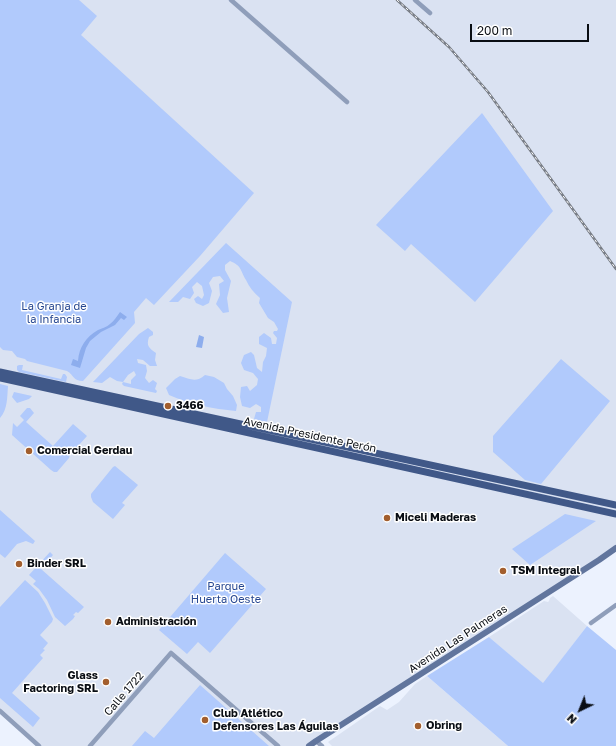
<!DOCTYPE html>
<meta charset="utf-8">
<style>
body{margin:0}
#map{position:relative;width:616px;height:746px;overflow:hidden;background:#ecf2fe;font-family:"Golos Text",sans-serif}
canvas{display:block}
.north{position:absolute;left:560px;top:690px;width:40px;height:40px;-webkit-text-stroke:3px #fff;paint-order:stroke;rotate:223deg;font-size:11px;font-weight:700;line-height:16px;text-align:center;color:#090d13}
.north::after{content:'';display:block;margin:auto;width:14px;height:18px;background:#090d13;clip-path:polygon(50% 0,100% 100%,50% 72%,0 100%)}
.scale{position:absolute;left:470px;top:24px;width:119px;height:18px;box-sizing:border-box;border:2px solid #090d13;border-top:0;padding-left:5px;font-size:12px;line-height:14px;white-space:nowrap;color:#090d13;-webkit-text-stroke:3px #fff;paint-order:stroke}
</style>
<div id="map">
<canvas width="616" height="746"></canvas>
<div class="north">N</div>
<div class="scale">200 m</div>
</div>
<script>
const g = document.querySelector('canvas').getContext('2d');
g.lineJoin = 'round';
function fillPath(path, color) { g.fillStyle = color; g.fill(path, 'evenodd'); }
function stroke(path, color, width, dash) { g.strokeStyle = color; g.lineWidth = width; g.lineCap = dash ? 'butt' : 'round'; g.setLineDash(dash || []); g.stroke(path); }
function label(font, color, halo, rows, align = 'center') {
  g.font = font + ' "Golos Text",sans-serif'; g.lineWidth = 3; g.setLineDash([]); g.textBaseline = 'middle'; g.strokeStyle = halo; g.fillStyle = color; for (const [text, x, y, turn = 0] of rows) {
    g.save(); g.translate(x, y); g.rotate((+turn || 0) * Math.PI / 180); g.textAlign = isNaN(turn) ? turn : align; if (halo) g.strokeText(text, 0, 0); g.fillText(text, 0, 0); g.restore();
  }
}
fillPath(new Path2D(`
 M 0,0 L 616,0 L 616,548 L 309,746 L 39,746 L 0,711 Z
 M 553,596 L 587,626 L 543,684 L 489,637 L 544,601 L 548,602 L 549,601 L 550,598 Z
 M 427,676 L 508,746 L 332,746 L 328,742 L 380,706 L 387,710 L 399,702 L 415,684 Z`), '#dae2f2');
fillPath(new Path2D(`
 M 0,0 L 79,0 L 97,16 L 81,35 L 254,193 L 200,256 L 154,305 L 146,298 L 134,312 L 135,323 L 83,381 C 73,381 74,375 67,371 L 27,361 L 25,359 L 17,357 L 12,351 L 3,350 L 0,347 Z
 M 482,113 L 553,211 L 475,302 L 411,244 L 405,251 L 376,225 Z
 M 226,243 L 292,302 L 267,422 L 254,419 L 256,412 L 261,412 L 261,407 L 256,404 L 250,408 L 242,406 L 240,397 L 241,387 L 247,386 L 250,391 L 257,385 L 258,379 L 253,373 L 244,370 L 241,363 L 244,355 L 251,352 L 254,355 L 257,368 L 262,372 L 263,362 L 266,356 L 267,348 L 259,344 L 259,337 L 264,333 L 271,338 L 272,344 L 276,344 L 277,338 L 273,333 L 274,331 L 277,331 L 278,329 L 274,322 L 268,318 L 259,303 L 260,298 C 254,293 249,287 246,280 C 240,270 242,266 230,261 L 225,265 L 225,270 L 231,281 L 227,298 L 229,312 L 223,313 L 216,304 L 220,295 L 219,284 L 224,281 L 220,276 L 213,277 L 209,283 L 212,291 L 209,303 L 203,306 L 196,303 L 194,299 L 198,296 L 202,299 L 204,295 L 202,286 L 197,282 L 192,287 L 194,293 L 190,299 L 183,297 L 178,302 L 169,302 Z
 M 148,328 L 153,332 L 153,335 L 149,337 C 146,346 149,348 156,353 L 155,360 L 157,366 L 150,366 L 143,360 L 137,359 L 138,363 L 146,365 L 147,371 L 145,378 L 149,383 L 153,380 L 157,383 L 155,389 L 157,391 L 156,393 L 124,386 L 122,384 L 123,382 L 117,381 L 110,377 L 102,383 L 93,382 L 139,334 ZM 134,371 L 136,375 L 131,380 L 131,384 L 123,382 L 128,375 Z
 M 561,359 L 610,401 L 541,484 L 525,480 L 493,452 L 493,436 Z
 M 19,365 L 23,365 L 22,370 L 61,379 L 63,374 L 65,374 L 67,377 L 66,382 L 19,372 L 17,370 L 17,366 Z
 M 205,375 L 214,377 L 224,383 L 227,389 L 233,396 L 237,405 L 236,411 C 213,409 190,404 169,395 L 166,388 L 175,379 L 180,376 C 190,379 196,383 205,375 Z
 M 0,384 L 8,386 C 7,397 8,409 0,418 Z
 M 14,392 L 32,396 L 29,399 L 17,403 L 12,397 Z
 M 27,408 L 30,408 L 34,413 L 26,422 L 53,446 L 73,424 L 87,436 L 70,455 L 69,458 L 57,472 L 54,472 L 51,470 L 12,435 L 13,423 L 17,427 L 24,420 L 20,416 Z
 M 115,466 L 138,485 L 122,503 L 125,505 L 113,519 L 93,502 L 91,497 L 91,494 L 113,467 Z
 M 0,510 L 35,541 L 33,544 L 26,541 L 17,544 L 5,558 L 0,554 Z
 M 565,514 L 596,521 L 530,565 L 512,549 Z
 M 50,552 L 53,555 L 41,569 L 84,607 L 78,613 L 76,612 L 73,615 L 75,616 L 73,619 L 65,626 L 55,617 L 47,600 L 39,589 L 33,584 L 36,581 L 29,575 Z
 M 225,553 L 266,589 L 210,653 L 198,642 L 187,654 L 159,630 Z
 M 25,580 L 38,592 L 45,603 L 53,619 L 52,622 L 40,635 L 48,643 L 43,649 L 45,650 L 40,655 L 43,658 L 12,693 L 40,718 L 33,727 L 0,698 L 0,607 Z
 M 587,626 L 616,650 L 616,746 L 508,746 L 427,676 L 489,637 L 543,683 Z
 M 200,685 L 269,746 L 132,746 L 145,731 L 154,738 Z`), '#b1cafc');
fillPath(new Path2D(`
 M 120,312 L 127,317 L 124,320 L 121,318 L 115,325 L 101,332 L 90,341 L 86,348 L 80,368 L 71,365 L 73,359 L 78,361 C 79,347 86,337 98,330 C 102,328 107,327 110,324 C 114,321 117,316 120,312 Z
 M 199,335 L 204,337 L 202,348 L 196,347 Z`), '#8daded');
stroke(new Path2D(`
 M 231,0 L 347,102
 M 415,0 L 430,13
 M 591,623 L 616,605
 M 0,711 L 39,746
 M 316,741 L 322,746
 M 90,746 L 171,653 L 278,746`), '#8f9eba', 4.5);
stroke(new Path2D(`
 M 309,746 L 316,741 L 599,560 L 616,548`), '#61759d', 6);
stroke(new Path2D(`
 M 0,372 L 616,505
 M 0,378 L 616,514`), '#405888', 7);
const rail = new Path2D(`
 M 397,0 L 449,47 L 488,92 L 616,269`);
stroke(rail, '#777c85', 2.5);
stroke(rail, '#fff', 1, [3]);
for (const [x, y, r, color] of [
 [168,406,4,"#a25e2e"],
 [29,451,4,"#a25e2e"],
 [387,518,4,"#a25e2e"],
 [19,564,4,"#a25e2e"],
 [503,571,4,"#a25e2e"],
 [108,622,4,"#a25e2e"],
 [106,682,4,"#a25e2e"],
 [205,720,4,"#a25e2e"],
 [418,726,4,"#a25e2e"]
]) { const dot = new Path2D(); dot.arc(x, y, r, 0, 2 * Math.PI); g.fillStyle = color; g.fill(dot); stroke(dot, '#fff', 1.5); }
label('11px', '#274892', '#fff', [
 ["La Granja de",54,307],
 ["la Infancia",54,320],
 ["Parque",226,587],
 ["Huerta Oeste",226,600]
]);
label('bold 11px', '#090d13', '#fff', [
 ["3466",176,406],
 ["Comercial Gerdau",37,451],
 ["Miceli Maderas",395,518],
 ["Binder SRL",27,564],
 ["TSM Integral",511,571],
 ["Administración",116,622],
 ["Glass",98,676,"right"],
 ["Factoring SRL",98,689,"right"],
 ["Club Atlético",213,714],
 ["Defensores Las Águilas",213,727],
 ["Obring",426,726]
], 'left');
label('11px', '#090d13', '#fff', [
 ["Avenida Presidente Perón",310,435,12],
 ["Avenida Las Palmeras",458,639,-33],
 ["Calle 1722",124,694,-49]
]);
</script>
